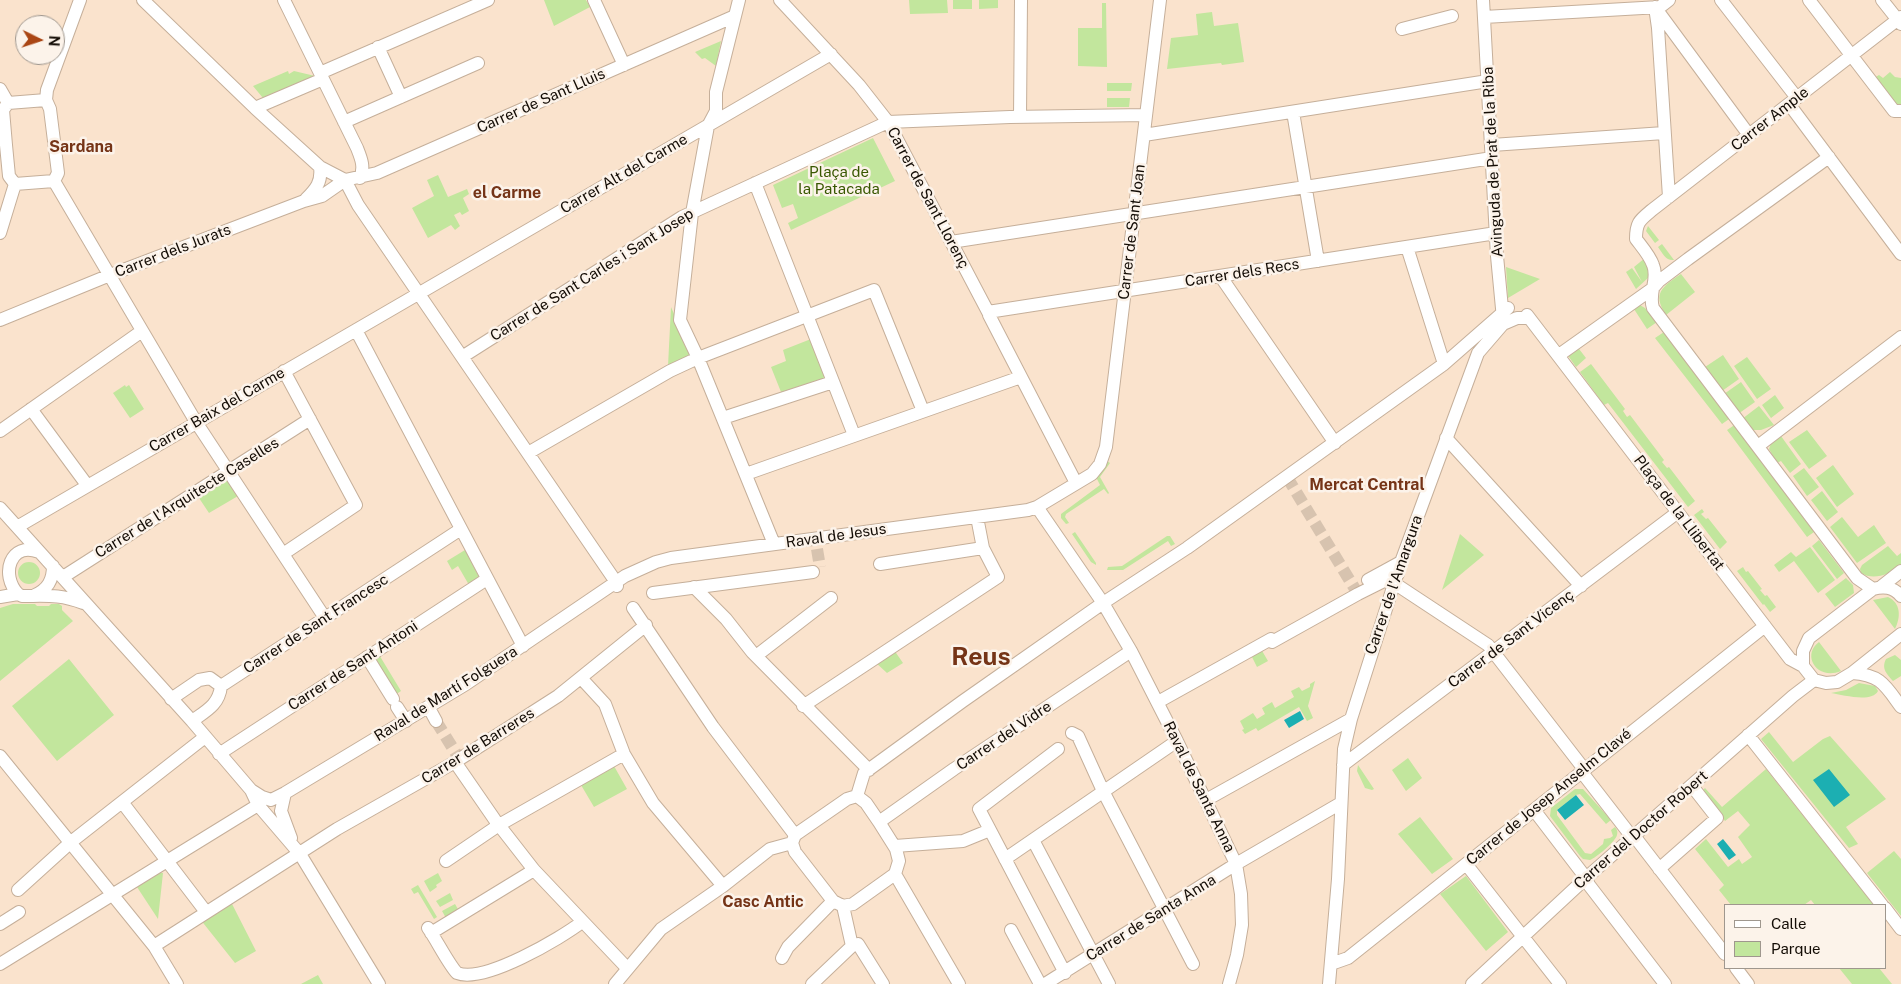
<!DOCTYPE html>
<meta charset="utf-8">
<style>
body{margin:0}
#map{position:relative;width:1901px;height:984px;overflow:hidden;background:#fae3cd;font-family:"Public Sans",sans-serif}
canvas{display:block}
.legend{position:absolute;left:1724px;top:904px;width:162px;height:65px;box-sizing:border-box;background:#fcf3ea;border:1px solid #9f978e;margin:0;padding:6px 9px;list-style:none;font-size:15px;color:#130c05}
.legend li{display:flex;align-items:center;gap:10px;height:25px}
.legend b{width:25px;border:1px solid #9f978e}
.north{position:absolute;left:15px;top:15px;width:50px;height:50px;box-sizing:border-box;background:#fcf3ea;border:1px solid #9f978e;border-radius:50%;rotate:94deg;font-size:14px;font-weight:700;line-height:20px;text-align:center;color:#130c05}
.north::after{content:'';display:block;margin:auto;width:18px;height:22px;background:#aa4614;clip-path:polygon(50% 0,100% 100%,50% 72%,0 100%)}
</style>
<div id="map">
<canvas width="1901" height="984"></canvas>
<ul class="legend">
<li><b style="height:6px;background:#fff"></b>Calle</li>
<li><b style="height:14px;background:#c2e69d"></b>Parque</li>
</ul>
<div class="north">N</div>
</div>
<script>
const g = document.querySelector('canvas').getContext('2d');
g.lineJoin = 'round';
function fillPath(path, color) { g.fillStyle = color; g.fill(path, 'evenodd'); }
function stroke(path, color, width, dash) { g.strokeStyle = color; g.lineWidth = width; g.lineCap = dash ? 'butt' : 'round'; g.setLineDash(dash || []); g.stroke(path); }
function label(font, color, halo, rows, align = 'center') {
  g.font = font + ' "Public Sans",sans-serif'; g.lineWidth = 5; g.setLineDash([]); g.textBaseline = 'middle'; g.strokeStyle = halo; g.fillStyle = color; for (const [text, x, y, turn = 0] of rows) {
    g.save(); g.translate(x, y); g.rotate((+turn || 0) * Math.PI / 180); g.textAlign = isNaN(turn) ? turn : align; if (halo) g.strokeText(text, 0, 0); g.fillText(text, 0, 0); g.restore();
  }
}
fillPath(new Path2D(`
 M 544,0 L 586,0 L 590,7 L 554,26 Z
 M 909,0 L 947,0 L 948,13 L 910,14 Z
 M 953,0 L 972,0 L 972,9 L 953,9 Z
 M 979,0 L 998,0 L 998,8 L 979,9 Z
 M 1102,3 L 1106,3 L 1107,67 L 1078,66 L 1078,28 L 1102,28 Z
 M 1212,12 L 1214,26 L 1238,23 L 1244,62 L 1222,65 L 1221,63 L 1167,69 L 1171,38 L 1198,35 L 1196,14 Z
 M 721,41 L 716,66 L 705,58 L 702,59 L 695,52 Z
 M 288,71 L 289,74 L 294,71 L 315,76 L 263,98 L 253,86 Z
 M 1890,72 L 1895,77 L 1901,78 L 1901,107 L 1898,107 L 1874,78 L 1879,75 L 1883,78 Z
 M 1107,83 L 1132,83 L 1131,91 L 1107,91 Z
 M 1107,98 L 1130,98 L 1129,107 L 1107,107 Z
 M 873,138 L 895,181 L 791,230 L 788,223 L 798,218 L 793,204 L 782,208 L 773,185 Z
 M 438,175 L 448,197 L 467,189 L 469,194 L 463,198 L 469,211 L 462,215 L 460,212 L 454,215 L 460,226 L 455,230 L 451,225 L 428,238 L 412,208 L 434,196 L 427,180 Z
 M 1648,226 L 1659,240 L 1655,243 L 1646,231 Z
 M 1662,244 L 1674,260 C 1666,261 1663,254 1658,247 Z
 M 1645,258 L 1649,269 L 1649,277 L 1636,289 L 1626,272 L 1632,268 L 1642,282 L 1634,267 Z
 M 1506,267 L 1540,279 L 1508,298 Z
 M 1681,274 L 1695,292 L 1666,315 C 1652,293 1662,287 1681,274 Z
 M 1638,304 L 1645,308 L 1657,322 L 1647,329 L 1632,306 Z
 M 671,307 L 692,355 L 668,366 Z
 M 1664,332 L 1732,417 L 1722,424 L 1655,338 Z
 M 811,339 L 826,378 L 781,392 L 771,367 L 786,361 L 783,350 Z
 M 1576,345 L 1586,358 L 1576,367 L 1569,357 L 1569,353 Z
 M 1723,355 L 1739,379 L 1722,391 L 1705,367 Z
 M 1747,357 L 1771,389 L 1757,399 L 1734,366 Z
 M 1591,364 L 1625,409 L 1623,411 L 1627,417 L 1630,415 L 1664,460 L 1662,462 L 1667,468 L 1669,467 L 1695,501 L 1688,507 L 1608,403 L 1604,405 L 1580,372 Z
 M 1741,382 L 1755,402 L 1738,414 L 1724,394 Z
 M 125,385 L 126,387 L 129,385 L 144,409 L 130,418 L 113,393 Z
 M 1775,395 L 1784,408 L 1771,418 L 1762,405 Z
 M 1759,406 L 1774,425 L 1761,430 L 1752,430 L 1742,419 Z
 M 1736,424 L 1814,532 L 1807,537 L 1727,430 Z
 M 1807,430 L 1827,456 L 1809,469 L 1789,442 Z
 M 1781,436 L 1801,464 L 1790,473 L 1781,461 L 1777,463 L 1769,449 L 1771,443 Z
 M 1107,461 L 1110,463 L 1100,477 L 1109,493 L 1108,494 L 1104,489 L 1066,514 L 1065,517 L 1069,523 L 1066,524 L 1061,518 L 1061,514 L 1100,485 L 1096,477 Z
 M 1833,465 L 1854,494 L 1837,507 L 1816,478 Z
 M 1804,468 L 1819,487 L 1807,496 L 1793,476 Z
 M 227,480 L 238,496 L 209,513 L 199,498 Z
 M 1822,491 L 1838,512 L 1827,521 L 1811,500 Z
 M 1702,509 L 1704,512 L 1701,514 L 1706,519 L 1708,518 L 1727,542 L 1720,549 L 1694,515 Z
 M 1842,517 L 1858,537 L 1874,525 L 1886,543 L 1857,563 L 1830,527 Z
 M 1075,532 L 1096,563 L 1096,565 L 1091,562 L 1072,534 Z
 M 1460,534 L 1484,555 L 1442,590 Z
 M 1167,536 L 1170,536 L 1175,544 L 1171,546 L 1168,541 L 1123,570 L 1107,570 L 1108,567 L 1122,566 Z
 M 1819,540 L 1844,573 L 1837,579 L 1812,546 Z
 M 1888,546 L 1897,556 L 1901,553 L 1901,566 C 1889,574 1874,581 1861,573 L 1860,569 L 1862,565 Z
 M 1810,547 L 1835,580 L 1818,593 L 1794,561 L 1779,572 L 1774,565 L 1791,552 L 1796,557 Z
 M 465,550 L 479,577 L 469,585 L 458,566 L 452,570 L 447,561 Z
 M18 573a11 11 0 1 1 22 0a11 11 0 1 1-22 0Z
 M 1743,567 L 1746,572 L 1748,571 L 1762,589 L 1760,590 L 1765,596 L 1767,595 L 1776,607 L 1770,612 L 1764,604 L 1763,605 L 1737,571 Z
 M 1846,578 L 1853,585 L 1854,593 L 1835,607 L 1825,594 Z
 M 1888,597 C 1901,603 1901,617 1895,629 L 1873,600 Z
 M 13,604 L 35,604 L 37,606 L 49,606 L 51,604 L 59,604 L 62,606 L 62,610 L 73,621 L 0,681 L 0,608 Z
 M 1819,642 L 1841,671 C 1817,681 1801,655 1819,642 Z
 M 1261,649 L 1268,661 L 1257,667 L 1251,655 Z
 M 894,650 L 903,663 L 887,673 L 875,662 Z
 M 378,653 L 401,691 L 395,695 L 372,657 Z
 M 1895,655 L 1901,660 L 1901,676 L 1893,681 C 1887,674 1881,669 1886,659 Z
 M 69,659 L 114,715 L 57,761 L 12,706 Z
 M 1315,681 L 1308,706 L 1313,718 L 1307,721 L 1299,707 L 1258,731 L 1256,728 L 1245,734 L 1242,730 L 1244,729 L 1240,721 L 1253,713 L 1257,719 L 1265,714 L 1262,708 L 1272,702 L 1275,708 L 1294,697 L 1291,691 L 1299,687 L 1302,691 L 1310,687 L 1310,684 Z
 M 1859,683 L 1875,686 L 1878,691 C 1872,703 1843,695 1831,693 L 1846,690 Z
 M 1769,732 L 1793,762 L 1823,739 L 1830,736 L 1886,799 L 1846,827 L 1858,844 L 1849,848 L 1761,739 Z
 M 1408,758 L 1422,778 L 1406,791 L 1392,770 Z
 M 1358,765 L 1374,789 L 1372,790 L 1365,788 L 1357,771 Z
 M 614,766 L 627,789 L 594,807 L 581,785 Z
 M 1766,769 L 1874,905 L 1815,905 L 1811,900 L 1804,905 L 1731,905 L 1719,890 L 1724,885 L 1695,849 L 1706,839 L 1728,867 L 1739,859 L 1742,864 L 1752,857 L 1738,837 L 1750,825 L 1738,811 L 1725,821 L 1702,791 L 1705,788 L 1722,807 Z
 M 1575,789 L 1583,789 L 1611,820 L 1606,824 L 1580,794 L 1576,795 L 1557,810 L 1557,815 L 1585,853 L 1591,854 L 1603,844 L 1604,839 L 1610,838 L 1613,836 L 1611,830 L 1615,827 C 1617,830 1618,831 1617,835 C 1616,841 1596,858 1590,860 L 1583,859 L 1580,856 L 1550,816 L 1551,808 Z
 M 1420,817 L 1453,859 L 1432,874 L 1398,834 Z
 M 1894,851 L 1901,859 L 1901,916 L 1867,873 Z
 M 160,873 L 163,873 L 158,919 L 137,887 Z
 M 438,873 L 442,881 L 436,885 L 437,887 L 430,892 L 424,881 Z
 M 1466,876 L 1508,932 L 1486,951 L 1440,894 Z
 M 418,885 L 437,917 L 434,919 L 418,892 L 414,894 L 411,889 Z
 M 450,893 L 453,900 L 440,907 L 436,901 Z
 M 231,902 L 256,951 L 235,963 L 200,919 Z
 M 455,904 L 459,911 L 446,918 L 442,911 Z
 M 1839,968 L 1879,968 L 1892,984 L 1852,984 Z
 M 318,975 L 323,984 L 301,984 Z`), '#c2e69d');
fillPath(new Path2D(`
 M 1300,711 L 1304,719 L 1289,728 L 1284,720 Z
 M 1829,769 L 1850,795 L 1834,807 L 1813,780 Z
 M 1576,795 L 1584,805 L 1565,820 L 1557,810 Z
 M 1723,839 L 1736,855 L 1729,860 L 1717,844 Z`), '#1cafb2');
stroke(new Path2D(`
 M 1287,477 L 1358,594
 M 817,549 L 820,567
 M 436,721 L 457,755`), '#d7c3af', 12, [12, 6]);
const street = new Path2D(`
 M 143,0 L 255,108 L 320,167 L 345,180
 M 284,0 L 357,148 C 361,158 365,167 360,178
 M 594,0 L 624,65
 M 739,0 L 716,92 L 716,111 L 708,126 L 692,213 L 680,320 L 698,358 L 774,544
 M 780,0 L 859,85 L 888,122 L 988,312 L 1496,233
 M 1483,0 L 1497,256 L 1503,319
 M 1721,0 L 1797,98
 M 1809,0 L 1894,111 L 1901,111
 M 1882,0 L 1901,24
 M 1655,7 L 1658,28 L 1669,197
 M 1657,10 L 1749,135
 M 1484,17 L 1660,7 L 1669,0
 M 1402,29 L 1452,16
 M 378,47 L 401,97
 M 320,73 L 488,0
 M 0,89 L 8,103
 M 8,103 L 3,110 L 6,145 L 9,176 L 15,184
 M 8,103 L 46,100
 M 1789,104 L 1901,254
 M 255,108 L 323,79
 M 1293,112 L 1318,261
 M 1020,117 L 1021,0
 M 344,122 L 478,63
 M 1144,135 L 1488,81
 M 1492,145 L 1664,133
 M 345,180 L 358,205 L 616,582 L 617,586
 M 54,181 L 196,422 L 325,618
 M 54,181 L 58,173 L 50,109 L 46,100 L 47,90 L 80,0
 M 755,183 L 854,435
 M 15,184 L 54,181
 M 306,199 C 316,189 322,182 320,167
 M 0,233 L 15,184
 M 951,242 L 1492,158
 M 1407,247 L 1444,364
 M 1221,277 L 1335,443
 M 989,315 L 1076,483
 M 1527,315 L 1790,659 L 1803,666
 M 0,320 L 110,275 L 304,201 L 322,196 L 345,180 L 377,173 L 735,16
 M 356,330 L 523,646
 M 1559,355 L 1652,289 L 1659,281 L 1688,259 L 1829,157
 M 462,357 L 682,217 L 888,122 L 1010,117 L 1146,115
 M 31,409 L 87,485
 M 723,418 L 833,382
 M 0,431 L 142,331
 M 1446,438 L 1581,586
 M 1758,446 L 1901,337
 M 528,453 L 670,371 L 698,358 L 874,290 L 923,411
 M 746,474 L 1021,377
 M 1037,507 L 1103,603 L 1131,651 L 1177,741 L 1236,864 L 1241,894 L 1242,925 L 1237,955 L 1229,984
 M 0,508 L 192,721 L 251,790 L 258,805 L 300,854 L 379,984
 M 17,527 L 831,54
 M 283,554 L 356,505 L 284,371
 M 880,564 L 983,548
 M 63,577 L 310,419
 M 1368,580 L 1401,562
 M 1394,583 L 1488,645 L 1584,769 L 1584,775 L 1632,837 L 1638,841 L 1725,954
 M 1882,586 L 1901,571
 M 694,587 L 726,619 L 752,652 L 869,770
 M 1873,589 L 1857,578 L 1653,308 C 1648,293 1659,279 1653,265 C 1650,256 1642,247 1636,239 C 1636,222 1640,220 1652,210 L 1901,17
 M 653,593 L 813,572
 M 18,594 C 0,575 10,541 39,552
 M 35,595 C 48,589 53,580 53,566
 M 1901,596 C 1893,587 1884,586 1873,589 L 1809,638 L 1803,651 L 1803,666 L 1814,680 L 1826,683 L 1837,682 L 1852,673 L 1901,634
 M 0,597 L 18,594 L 22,596 C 46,596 60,594 83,603
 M 633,608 L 713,727 L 795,835
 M 756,656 L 831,598
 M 367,657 L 393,699
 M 1852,673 C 1881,675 1885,685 1901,707
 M 581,678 L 605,704 L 624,754 L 653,803 L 723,886
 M 221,686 L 461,529
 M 171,699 L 199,680 L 210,678 L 221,686
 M 1158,702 L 1271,639 L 1272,642 L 1358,594 L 1398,574
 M 803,706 L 998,577 L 983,548 L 977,517
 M 397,707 L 406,721
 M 429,708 L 436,721
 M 192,721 C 206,711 219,705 221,686
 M 1072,733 L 1078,736 L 1103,791 L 1193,964
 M 1748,735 L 1882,905
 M 1058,749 L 979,809 L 1065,973
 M 219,754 L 487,579
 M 0,756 L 154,946 L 177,984
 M 455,762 L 495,820 L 534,870 L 627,968
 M 1343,765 L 1678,512
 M 251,790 L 262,797 L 271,800 L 285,793 L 466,684 L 625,576 L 656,562 L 671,558 L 1028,510 L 1037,507 L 1092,474 L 1100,464 L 1106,447 L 1160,0
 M 285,793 L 281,811 L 291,838
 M 857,796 L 864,773 L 963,701 L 1103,603 L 1187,548 L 1444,364 L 1508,308
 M 857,796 L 866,803 L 879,822 L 896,849 L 899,861 L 895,874 L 853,904 L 843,906 L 833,901 L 795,852 L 792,843 L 795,835 L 847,799 Z
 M 1206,800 L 1351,719
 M 122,802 L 206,912
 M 1534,810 L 1586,878 L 1589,885 L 1665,984
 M 879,822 L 954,769 L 1131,651
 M 1033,840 L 1109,984
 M 895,846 L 963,841 L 990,830
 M 1005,859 L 1177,741
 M 446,861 L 499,825 L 624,754
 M 1466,864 L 1560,984
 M 1659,869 L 1717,818 L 1692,786
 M 895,874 L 959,984
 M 18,890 L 71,842 L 205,737
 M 843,906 L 852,946
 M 1885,908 L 1901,929
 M 0,924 L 19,912
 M 428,928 C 436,939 449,965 457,973 C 484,984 561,938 582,922
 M 1011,930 L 1040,984
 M 431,933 L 534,870
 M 154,946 L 337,829 L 455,762 L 558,696 L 646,625
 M 852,946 L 858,944 L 883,984
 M 782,958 L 788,947 L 833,901
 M 0,964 L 258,805
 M 1331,964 L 1348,958 L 1765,626
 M 1736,968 L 1748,984
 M 615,984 L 661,929 L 723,886 L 770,849 L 792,843
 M 812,984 L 852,946
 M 1045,984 L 1236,864 L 1341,803
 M 1329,984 L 1338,879 L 1344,749 L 1351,719 L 1401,562 L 1478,353 L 1503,324 L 1517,318 L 1528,318
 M 1472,984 L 1586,878 L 1793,696 L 1814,680`);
stroke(street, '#c5af9a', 14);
stroke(street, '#fff', 12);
label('15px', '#130c05', '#fcf3ea', [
 ["Carrer de Sant Lluis",541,101,-24],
 ["Carrer Ample",1770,119,-38],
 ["Avinguda de Prat de la Riba",1493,162,-93],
 ["Carrer Alt del Carme",624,174,-30],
 ["Carrer de Sant Llorenç",928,198,62],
 ["Carrer de Sant Joan",1132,232,-83],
 ["Carrer dels Jurats",173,251,-21],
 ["Carrer dels Recs",1242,273,-9],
 ["Carrer de Sant Carles i Sant Josep",592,275,-32],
 ["Carrer Baix del Carme",217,410,-30],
 ["Carrer de l'Arquitecte Caselles",187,498,-32],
 ["Plaça de la Llibertat",1679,513,53],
 ["Raval de Jesus",836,536,-8],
 ["Carrer de l'Amargura",1394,585,-71],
 ["Carrer de Sant Francesc",316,624,-33],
 ["Carrer de Sant Vicenç",1511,639,-37],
 ["Carrer de Sant Antoni",353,666,-33],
 ["Raval de Martí Folguera",446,694,-32],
 ["Carrer del Vidre",1004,736,-34],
 ["Carrer de Barreres",478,746,-32],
 ["Raval de Santa Anna",1199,787,64],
 ["Carrer de Josep Anselm Clavé",1549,797,-39],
 ["Carrer del Doctor Robert",1641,830,-41],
 ["Carrer de Santa Anna",1151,918,-32]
]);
label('15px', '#385800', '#fcf3ea', [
 ["Plaça de",839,172],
 ["la Patacada",839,189]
]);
label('bold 16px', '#753417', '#fcf3ea', [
 ["Sardana",81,147],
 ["el Carme",507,193],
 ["Mercat Central",1367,485],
 ["Casc Antic",763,902]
]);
label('bold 25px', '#753417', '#fcf3ea', [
 ["Reus",981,657]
]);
</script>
